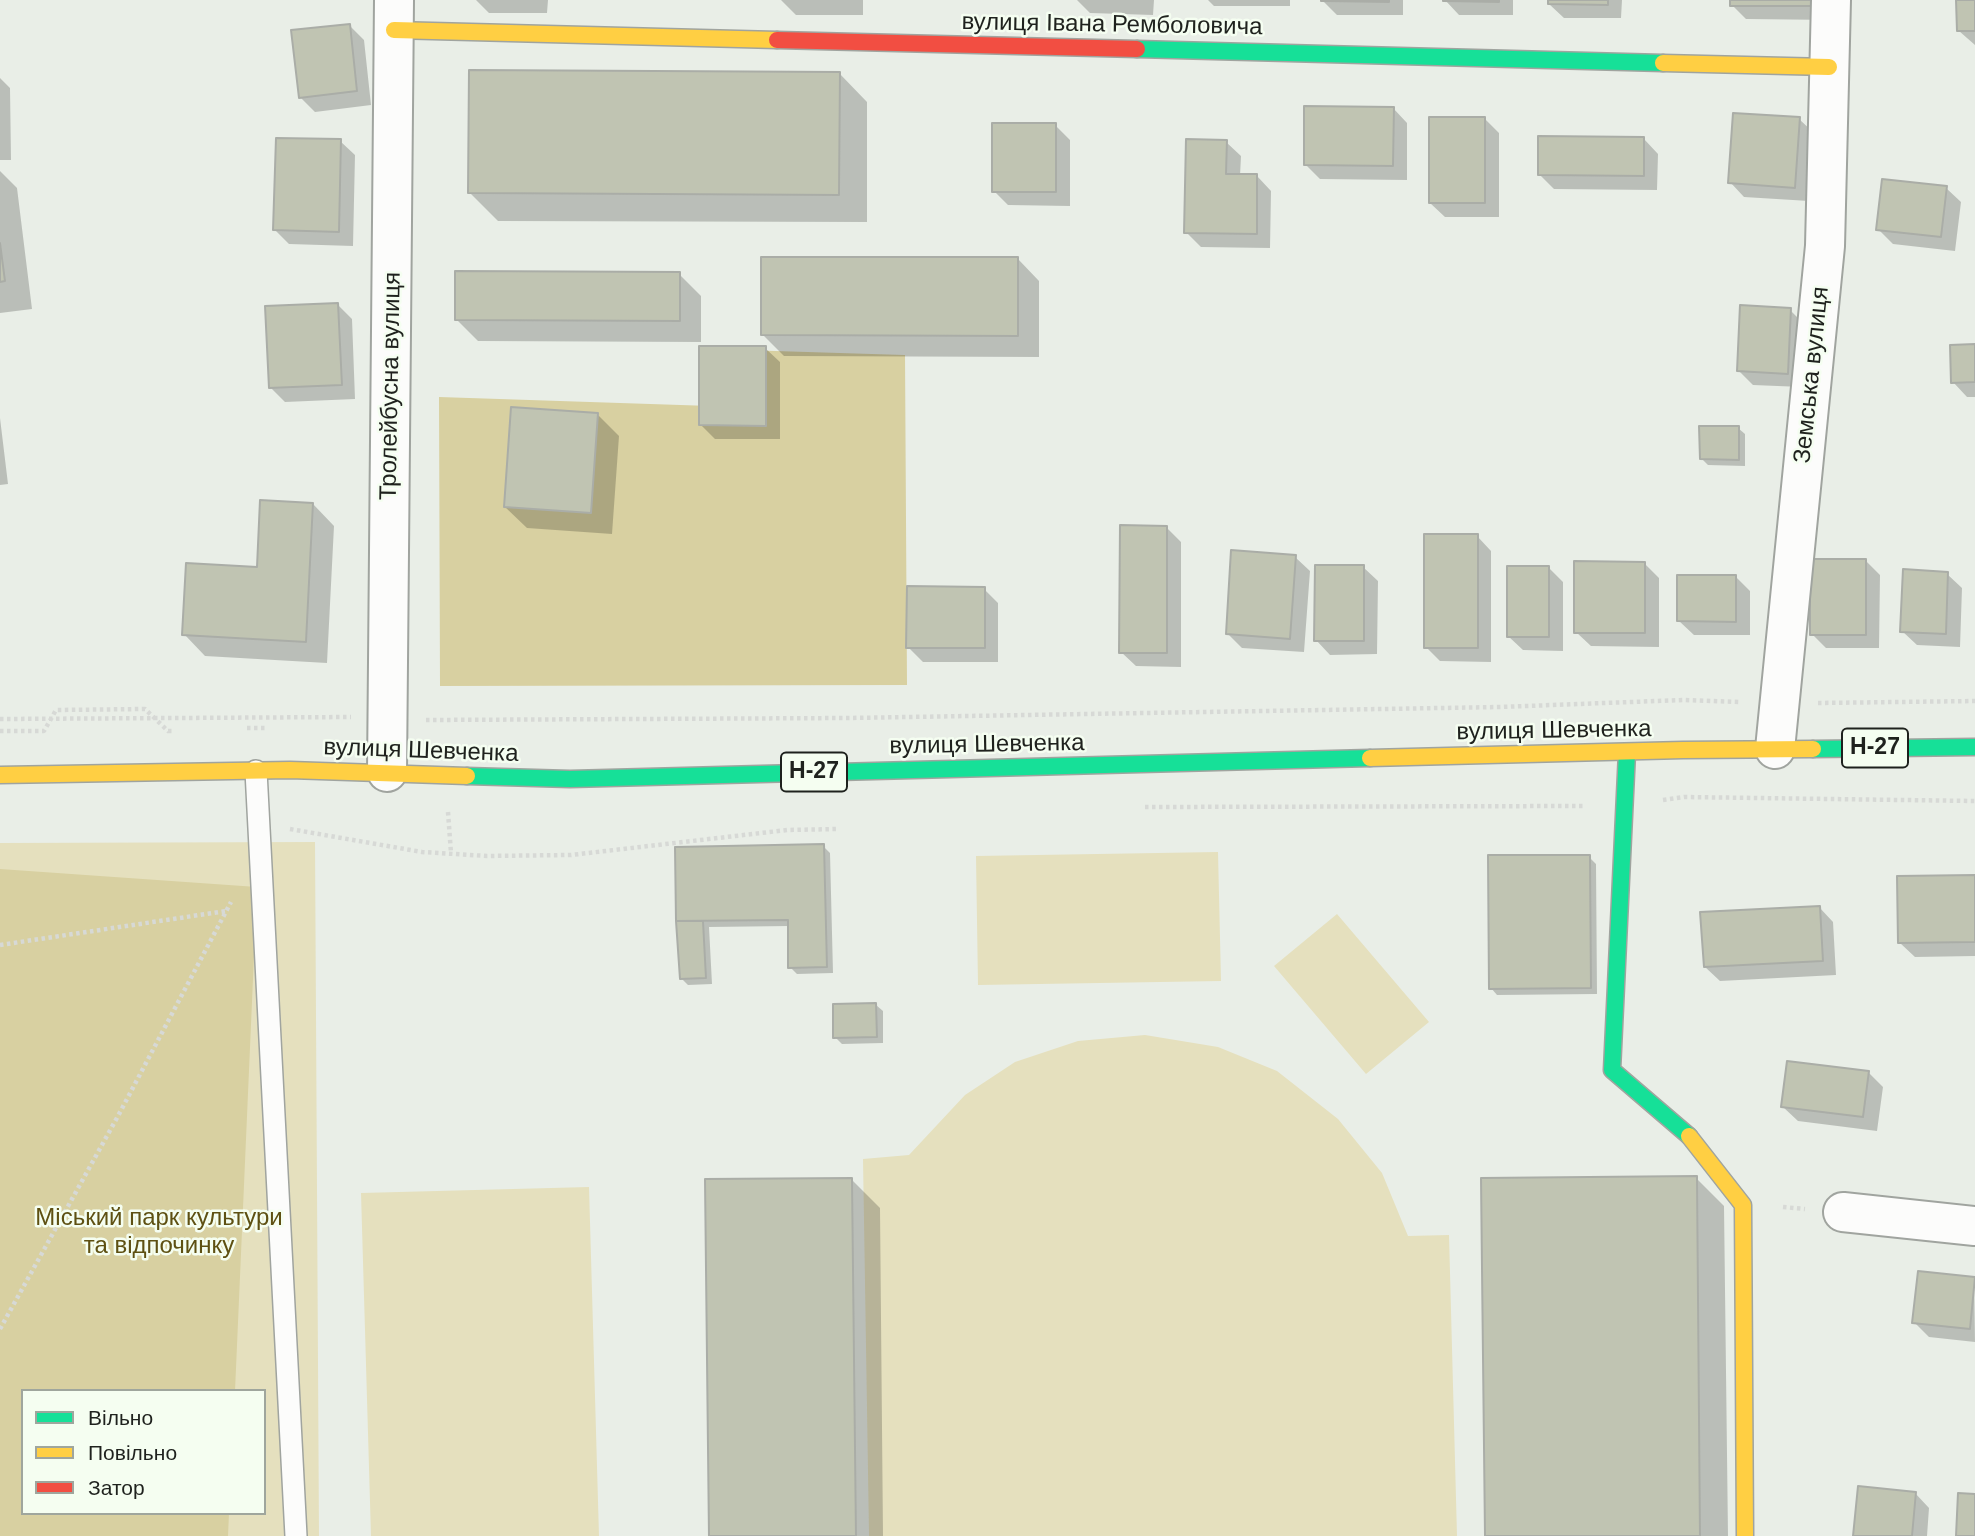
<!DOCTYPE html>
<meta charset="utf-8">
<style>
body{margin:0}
#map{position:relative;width:1975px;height:1536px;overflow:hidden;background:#e9eee7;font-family:Helvetica,sans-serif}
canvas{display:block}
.legend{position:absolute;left:21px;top:1389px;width:245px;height:126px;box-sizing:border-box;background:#f5fef1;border:2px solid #9fa69d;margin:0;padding:9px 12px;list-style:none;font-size:21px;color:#1f221e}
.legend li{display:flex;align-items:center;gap:14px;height:35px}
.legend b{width:35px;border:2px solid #9fa69d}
</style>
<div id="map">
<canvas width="1975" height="1536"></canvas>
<ul class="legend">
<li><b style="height:9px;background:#16e098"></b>Вільно</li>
<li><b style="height:9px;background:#ffcf43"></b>Повільно</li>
<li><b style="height:9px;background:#f24e42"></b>Затор</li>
</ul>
</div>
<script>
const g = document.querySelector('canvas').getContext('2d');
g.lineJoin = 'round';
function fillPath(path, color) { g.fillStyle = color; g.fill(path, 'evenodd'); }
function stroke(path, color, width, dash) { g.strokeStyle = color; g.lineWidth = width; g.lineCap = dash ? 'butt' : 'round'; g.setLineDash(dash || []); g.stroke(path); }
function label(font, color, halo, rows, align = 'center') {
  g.font = font + ' Helvetica,sans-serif'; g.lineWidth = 5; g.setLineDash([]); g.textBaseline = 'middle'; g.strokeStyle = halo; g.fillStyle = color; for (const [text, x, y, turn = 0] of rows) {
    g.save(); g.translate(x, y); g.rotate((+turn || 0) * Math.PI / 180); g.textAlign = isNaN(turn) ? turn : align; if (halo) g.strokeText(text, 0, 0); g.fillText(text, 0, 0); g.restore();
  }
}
fillPath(new Path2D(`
 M 315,842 L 319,1536 L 0,1536 L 0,843 ZM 23,1391 L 264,1391 L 264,1513 L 23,1513 Z
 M 1218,852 L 1221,981 L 978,985 L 976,856 Z
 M 1337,914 L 1429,1022 L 1366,1074 L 1274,966 Z
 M 1145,1035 L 1218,1047 L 1277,1071 L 1338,1119 L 1382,1173 L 1408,1236 L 1449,1235 L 1457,1536 L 869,1536 L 863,1159 L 909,1155 L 965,1095 L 1015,1062 L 1078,1041 Z
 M 589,1187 L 599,1536 L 371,1536 L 361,1193 Z`), '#e5e0be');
fillPath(new Path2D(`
 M 743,350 L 905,355 L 907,685 L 440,686 L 439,397 L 741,407 Z
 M 0,869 L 257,887 L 235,1391 L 23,1391 L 23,1513 L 229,1513 L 228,1536 L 0,1536 Z`), '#d8d0a1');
fillPath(new Path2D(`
 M 476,0 L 548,0 L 547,13 L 489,13 Z
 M 781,0 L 863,0 L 863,15 L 796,15 Z
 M 1077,0 L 1154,0 L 1153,15 L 1090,13 Z
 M 1208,0 L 1290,0 L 1290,6 L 1214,6 Z
 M 1322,0 L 1403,0 L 1403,15 L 1337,15 Z
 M 1445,0 L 1513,0 L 1513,15 L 1459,15 Z
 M 1549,0 L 1622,0 L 1621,18 L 1564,18 L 1549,4 Z
 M 1732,0 L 1834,0 L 1834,20 L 1746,19 L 1732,5 Z
 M 1957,0 L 1975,0 L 1975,45 L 1959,31 Z
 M 349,25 L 364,40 L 371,105 L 315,112 L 300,97 Z
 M 839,73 L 867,102 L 867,222 L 498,221 L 470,193 Z
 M 0,78 L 10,88 L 11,160 L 0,160 Z
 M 1393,108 L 1407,123 L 1407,180 L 1320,179 L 1306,165 Z
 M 1484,118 L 1499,133 L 1499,217 L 1445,217 L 1430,203 Z
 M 1799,119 L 1814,133 L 1809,201 L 1744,197 L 1730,182 Z
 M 1055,125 L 1070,140 L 1070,206 L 1008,205 L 994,191 Z
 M 1644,139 L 1658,154 L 1657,190 L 1554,189 L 1539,174 Z
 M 340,141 L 355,155 L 353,246 L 289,244 L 275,230 Z
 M 1226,142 L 1241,156 L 1240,176 L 1257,176 L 1271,191 L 1270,248 L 1201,247 L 1186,232 Z
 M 0,171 L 17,188 L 32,309 L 0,313 Z
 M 1946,188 L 1961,202 L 1955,251 L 1893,244 L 1878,229 Z
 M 1018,259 L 1039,281 L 1039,357 L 784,356 L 762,334 Z
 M 679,274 L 701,296 L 701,342 L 478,341 L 456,319 Z
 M 338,305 L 352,319 L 355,399 L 285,402 L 270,387 Z
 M 1790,310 L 1804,324 L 1802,387 L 1753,385 L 1739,371 Z
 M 1975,346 L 1975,397 L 1967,397 L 1953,382 Z
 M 765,348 L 780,362 L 780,439 L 715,439 L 700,424 Z
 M 597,414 L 619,436 L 612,534 L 527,528 L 505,507 Z
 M 0,418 L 8,484 L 0,485 Z
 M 1738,428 L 1745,434 L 1745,466 L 1708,465 L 1701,458 Z
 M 313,504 L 334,526 L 327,663 L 205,656 L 184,634 L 259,569 Z
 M 1167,528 L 1181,542 L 1181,667 L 1136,666 L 1121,652 Z
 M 1477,536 L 1491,551 L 1491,662 L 1440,661 L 1426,647 Z
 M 1295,557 L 1310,571 L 1304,652 L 1242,648 L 1227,633 Z
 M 1865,560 L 1880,575 L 1879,648 L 1826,648 L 1812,634 Z
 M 1644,563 L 1659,578 L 1659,647 L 1591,646 L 1576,632 Z
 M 1363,567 L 1378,581 L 1377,654 L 1330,655 L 1316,640 Z
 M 1549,568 L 1563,582 L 1563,651 L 1523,650 L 1508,636 Z
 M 1947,574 L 1962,588 L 1960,647 L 1917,645 L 1902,631 Z
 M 1736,577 L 1750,591 L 1750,635 L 1694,635 L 1679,621 Z
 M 984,589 L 998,603 L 998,662 L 923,662 L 908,647 Z
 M 823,846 L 830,853 L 833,973 L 797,974 L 790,967 L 790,926 L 709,927 L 712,984 L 688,985 L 681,978 L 677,848 Z
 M 1589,857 L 1596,864 L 1597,994 L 1497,995 L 1491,988 Z
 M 1975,877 L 1975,956 L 1915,957 L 1900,943 Z
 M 1819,907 L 1833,922 L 1836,975 L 1720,981 L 1705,967 Z
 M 876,1005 L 883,1011 L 883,1043 L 842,1044 L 835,1037 Z
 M 1868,1072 L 1883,1087 L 1877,1131 L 1798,1121 L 1783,1107 Z
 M 1696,1178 L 1724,1206 L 1728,1536 L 1487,1536 Z
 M 851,1179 L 880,1208 L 883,1536 L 711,1536 Z
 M 1974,1279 L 1975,1342 L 1929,1337 L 1914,1322 Z
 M 1915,1493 L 1929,1508 L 1927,1536 L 1855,1536 Z`), '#0003');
const building = new Path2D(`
 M 1321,0 L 1389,0 L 1389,2 L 1321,1 Z
 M 1443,0 L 1499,0 L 1499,2 L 1443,1 Z
 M 1548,0 L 1608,0 L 1608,5 L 1548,4 Z
 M 1730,0 L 1820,0 L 1820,6 L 1730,6 Z
 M 1956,0 L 1975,0 L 1975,31 L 1957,31 Z
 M 350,24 L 357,91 L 299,98 L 291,30 Z
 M 469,70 L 840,72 L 839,195 L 468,193 Z
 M 1304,106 L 1394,107 L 1393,166 L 1304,165 Z
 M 1733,113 L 1800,117 L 1795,188 L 1728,183 Z
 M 1429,117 L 1485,117 L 1485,203 L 1429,203 Z
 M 992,123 L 1056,123 L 1056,192 L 992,192 Z
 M 1538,136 L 1644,137 L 1644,176 L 1538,175 Z
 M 276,138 L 341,139 L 339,232 L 273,230 Z
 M 1186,139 L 1227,140 L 1226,174 L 1257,174 L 1257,234 L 1184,233 Z
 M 1882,179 L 1947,186 L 1941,237 L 1876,230 Z
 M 0,243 L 5,281 L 0,282 Z
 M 761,257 L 1018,257 L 1018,336 L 761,335 Z
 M 455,271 L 680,272 L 680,321 L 455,320 Z
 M 338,303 L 342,385 L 269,388 L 265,306 Z
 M 1740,305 L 1791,308 L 1788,374 L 1737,371 Z
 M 1975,344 L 1975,382 L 1951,383 L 1950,345 Z
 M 699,346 L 766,346 L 766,426 L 699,425 Z
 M 511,407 L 598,413 L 591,513 L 504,507 Z
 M 1699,426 L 1739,426 L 1739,460 L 1700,459 Z
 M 260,500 L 313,503 L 306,642 L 182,635 L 186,563 L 257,567 Z
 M 1120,525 L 1167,526 L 1167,653 L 1119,653 Z
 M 1424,534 L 1478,534 L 1478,648 L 1424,648 Z
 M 1231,550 L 1296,555 L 1290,639 L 1226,634 Z
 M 1810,559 L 1866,559 L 1866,635 L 1810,635 Z
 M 1574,561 L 1645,562 L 1645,633 L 1574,633 Z
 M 1315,565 L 1364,565 L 1364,641 L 1314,641 Z
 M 1507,566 L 1549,566 L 1549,637 L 1507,637 Z
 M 1903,569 L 1948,572 L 1946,634 L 1900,632 Z
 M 1677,575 L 1736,575 L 1736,622 L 1677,621 Z
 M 907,586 L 985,587 L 985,648 L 906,648 Z
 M 824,844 L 827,967 L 788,968 L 788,920 L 676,921 L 675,847 Z
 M 1488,855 L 1590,855 L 1591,988 L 1489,989 Z
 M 1975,875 L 1975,942 L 1898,943 L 1897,876 Z
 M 1820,906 L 1823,961 L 1704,967 L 1700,912 Z
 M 676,921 L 703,921 L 706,978 L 680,979 Z
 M 876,1003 L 877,1037 L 833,1038 L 833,1004 Z
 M 1787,1061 L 1869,1071 L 1863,1117 L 1781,1107 Z
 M 1697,1176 L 1700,1536 L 1485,1536 L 1481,1178 Z
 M 852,1178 L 856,1536 L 709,1536 L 705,1179 Z
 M 1918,1271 L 1975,1277 L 1970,1329 L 1912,1323 Z
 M 1858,1486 L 1916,1492 L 1912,1536 L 1853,1536 Z
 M 1958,1493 L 1975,1494 L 1975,1536 L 1956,1536 Z`);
fillPath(building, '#c0c4b2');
stroke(building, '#aaada7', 2);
const lane = new Path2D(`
 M 256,771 L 296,1536`);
const street = new Path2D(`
 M 1775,749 L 1825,246 L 1831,0
 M 387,772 L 394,0
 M 1843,1212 L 1975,1226`);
const fast = new Path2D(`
 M 1137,49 L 1663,63
 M 1813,749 L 1975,747
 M 1627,752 L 1612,1070 L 1689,1136
 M 467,776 L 570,779 L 1370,758`);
const slow = new Path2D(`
 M 394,30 L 777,40
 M 1663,63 L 1829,67
 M 1370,758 L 1683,750 L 1813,749
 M 0,775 L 290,770 L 467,776
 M 1689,1136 L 1743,1205 L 1745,1536`);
const jam = new Path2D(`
 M 777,40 L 1137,49`);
stroke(lane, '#a0a49f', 24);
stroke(street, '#a0a49f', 42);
stroke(fast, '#a0a49f', 19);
stroke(slow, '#a0a49f', 19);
stroke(jam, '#a0a49f', 19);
stroke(new Path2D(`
 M 1818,703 L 1975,701
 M 0,719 L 351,717
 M 426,720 L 849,718 L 1500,707 L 1683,700 L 1740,702
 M 247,728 L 266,728
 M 0,731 L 44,731 L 56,710 L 145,709 L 168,731 L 172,731
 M 1663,800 L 1684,797 L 1975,801
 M 1145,807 L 1584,806
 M 448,812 L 451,853
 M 290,829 L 422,852 L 487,856 L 571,855 L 787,830 L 838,829
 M 0,945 L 226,911
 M 1783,1207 L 1805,1209
 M 0,1329 L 118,1116 L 231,902`), '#d7d9d6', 4.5, [3.5, 3.5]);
stroke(lane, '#fcfcfb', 21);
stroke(street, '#fcfcfb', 38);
stroke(fast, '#16e098', 16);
stroke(slow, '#ffcf43', 16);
stroke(jam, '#f24e42', 16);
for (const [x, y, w] of [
 [1875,748,66],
 [814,772,66]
]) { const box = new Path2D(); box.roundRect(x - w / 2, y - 19.5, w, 39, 5); g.fillStyle = '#f5fef1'; g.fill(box); stroke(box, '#1f221e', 2); }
label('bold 23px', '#1f221e', null, [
 ["Н-27",1875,748],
 ["Н-27",814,772]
]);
label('24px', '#1f221e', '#f5fef1', [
 ["вулиця Івана Ремболовича",1112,25,1],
 ["Земська вулиця",1812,375,-84],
 ["Тролейбусна вулиця",391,386,-89],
 ["вулиця Шевченка",1554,731,-1],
 ["вулиця Шевченка",987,745,-1],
 ["вулиця Шевченка",421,751,2]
]);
label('24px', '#5e5012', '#f5fef1', [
 ["Міський парк культури",159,1218],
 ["та відпочинку",159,1246]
]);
</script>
